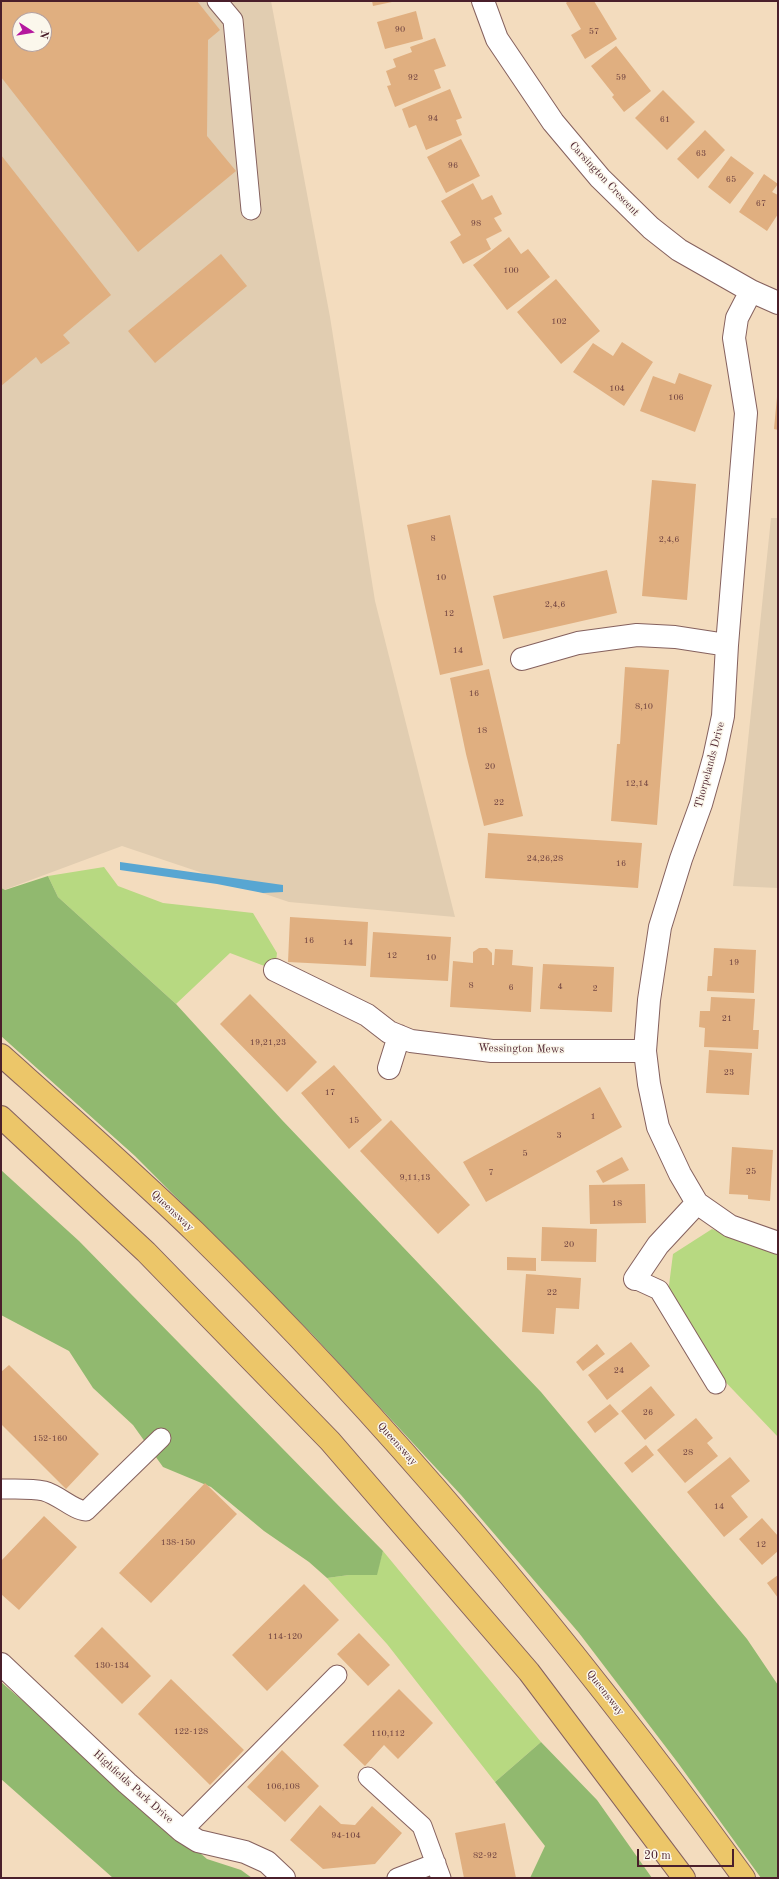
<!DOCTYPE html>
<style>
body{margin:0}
#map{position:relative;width:779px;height:1879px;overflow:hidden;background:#f3dcbe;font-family:"Old Standard TT",serif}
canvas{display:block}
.frame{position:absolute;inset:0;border:2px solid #4a1f2b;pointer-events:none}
.north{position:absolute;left:12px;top:12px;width:40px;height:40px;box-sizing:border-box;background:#fbf7ec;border:1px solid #b4a19f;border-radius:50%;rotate:102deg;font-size:11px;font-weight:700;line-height:16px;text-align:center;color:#4a1f2b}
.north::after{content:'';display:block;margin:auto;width:14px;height:18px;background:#b5179e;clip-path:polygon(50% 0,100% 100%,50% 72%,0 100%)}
.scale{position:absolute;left:637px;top:1849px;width:97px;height:18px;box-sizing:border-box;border:2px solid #4a1f2b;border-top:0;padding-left:5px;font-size:12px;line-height:14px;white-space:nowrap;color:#4a1f2b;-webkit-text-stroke:3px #fbf7ec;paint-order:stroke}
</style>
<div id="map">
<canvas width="779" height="1879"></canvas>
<div class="frame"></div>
<div class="north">N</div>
<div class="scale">20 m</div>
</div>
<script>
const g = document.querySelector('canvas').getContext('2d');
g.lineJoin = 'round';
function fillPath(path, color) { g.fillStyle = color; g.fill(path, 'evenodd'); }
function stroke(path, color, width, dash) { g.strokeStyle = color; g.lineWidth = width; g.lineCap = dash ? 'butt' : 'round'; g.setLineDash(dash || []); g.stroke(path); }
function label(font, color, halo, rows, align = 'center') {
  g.font = font + ' "Old Standard TT",serif'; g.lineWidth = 3; g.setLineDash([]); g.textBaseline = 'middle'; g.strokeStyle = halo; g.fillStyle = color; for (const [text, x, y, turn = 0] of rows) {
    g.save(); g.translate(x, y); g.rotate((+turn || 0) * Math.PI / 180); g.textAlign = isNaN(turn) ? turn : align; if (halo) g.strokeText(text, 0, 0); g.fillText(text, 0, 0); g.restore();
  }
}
fillPath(new Path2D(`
 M 1,1 L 271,1 L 330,317 L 375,601 L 455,917 L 289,902 L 122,846 L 4,890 L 1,889 ZM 20,20 L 44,20 L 44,44 L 20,44 Z
 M 771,518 L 778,518 L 778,888 L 733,886 Z`), '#e1cdb1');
fillPath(new Path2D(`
 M 104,867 L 118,886 L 163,903 L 253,913 L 277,953 L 275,970 L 230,953 L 176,1004 L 58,897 L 48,876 Z
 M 712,1229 L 778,1254 L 778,1437 L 714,1370 L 668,1293 L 673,1254 Z
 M 383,1551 L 541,1742 L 495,1782 L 387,1644 L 327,1578 L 349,1575 L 376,1575 Z`), '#b7d981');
fillPath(new Path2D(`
 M 48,876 L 58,897 L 176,1004 L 282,1120 L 541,1392 L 747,1639 L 778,1685 L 778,1878 L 761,1878 L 678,1763 L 579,1633 L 461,1495 L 312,1334 L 135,1156 L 1,1036 L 1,888 L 5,890 Z
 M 1,1170 L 79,1241 L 383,1551 L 377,1575 L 349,1575 L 327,1578 L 309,1562 L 264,1531 L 211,1487 L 163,1467 L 133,1425 L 93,1388 L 69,1351 L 1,1315 Z
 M 1,1682 L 207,1859 L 241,1870 L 252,1878 L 113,1878 L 1,1779 Z
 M 541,1742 L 597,1800 L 652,1878 L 530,1878 L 545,1846 L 495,1782 Z`), '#91b96f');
fillPath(new Path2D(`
 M 120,862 L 283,885 L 283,892 L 263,893 L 217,884 L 120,870 Z`), '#58a6d2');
fillPath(new Path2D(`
 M 1,1 L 197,1 L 220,30 L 208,40 L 207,136 L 236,171 L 138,252 L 1,77 ZM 20,20 L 44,20 L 44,44 L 20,44 Z
 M 372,1 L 392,1 L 392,2 L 373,6 Z
 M 568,1 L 594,1 L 617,39 L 585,59 L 571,35 L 581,29 L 566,3 Z
 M 416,11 L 423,39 L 385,49 L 377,22 Z
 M 435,38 L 446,66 L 434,70 L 441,88 L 395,107 L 387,86 L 391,85 L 386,71 L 396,67 L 393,59 L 412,52 L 410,47 Z
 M 616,46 L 651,91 L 624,112 L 612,97 L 614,95 L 591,66 Z
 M 450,89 L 462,118 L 456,120 L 462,135 L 426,150 L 416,125 L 409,128 L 402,109 Z
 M 663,90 L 695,122 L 667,150 L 635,118 Z
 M 705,130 L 725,150 L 698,179 L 677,159 Z
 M 461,139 L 480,176 L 446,193 L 427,157 Z
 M 1,155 L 111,295 L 63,335 L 70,343 L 41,364 L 36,357 L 1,386 Z
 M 731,156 L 754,173 L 730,204 L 708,187 Z
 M 764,174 L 778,184 L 772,192 L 778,195 L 778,214 L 767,231 L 739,212 Z
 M 473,183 L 482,200 L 492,195 L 502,214 L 494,218 L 502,231 L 486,239 L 491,249 L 463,264 L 450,242 L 461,235 L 441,201 Z
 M 509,237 L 521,254 L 528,249 L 550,277 L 507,310 L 473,265 Z
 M 221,254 L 247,286 L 155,363 L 128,331 Z
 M 556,279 L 600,331 L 561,364 L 517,312 Z
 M 622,342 L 653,362 L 624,406 L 573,372 L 593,343 L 613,356 Z
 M 679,373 L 712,385 L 695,432 L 640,411 L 653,376 L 675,384 Z
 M 777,397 L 778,397 L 778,430 L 774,429 Z
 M 652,480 L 696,484 L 687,600 L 642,596 Z
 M 450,515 L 483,665 L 440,675 L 407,525 Z
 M 607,570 L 617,613 L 503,639 L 493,596 Z
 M 625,667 L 669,670 L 657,825 L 611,821 L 617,744 L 620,744 Z
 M 489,669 L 523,816 L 484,826 L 466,754 L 450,678 Z
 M 488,833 L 642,843 L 638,888 L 485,878 Z
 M 290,917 L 368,922 L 366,966 L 288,962 Z
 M 373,932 L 451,937 L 448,981 L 370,977 Z
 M 479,948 L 487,948 L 492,953 L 492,965 L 494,965 L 495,949 L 513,950 L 512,965 L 533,967 L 531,1012 L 450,1007 L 453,961 L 473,963 L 473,952 Z
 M 714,948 L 756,950 L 754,993 L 707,991 L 708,976 L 712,976 Z
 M 543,964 L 614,967 L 612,1012 L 540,1009 Z
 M 250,994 L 317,1062 L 287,1092 L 220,1024 Z
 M 711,997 L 755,999 L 753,1030 L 759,1030 L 758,1049 L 704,1047 L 705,1028 L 699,1027 L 700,1011 L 710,1011 Z
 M 709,1050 L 752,1053 L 749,1095 L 706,1093 Z
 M 334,1065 L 382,1120 L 349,1149 L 301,1093 Z
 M 600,1087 L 622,1127 L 486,1202 L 463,1162 Z
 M 391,1120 L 470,1205 L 438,1234 L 360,1151 Z
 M 732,1147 L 773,1150 L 770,1201 L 748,1199 L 748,1195 L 729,1194 Z
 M 622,1157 L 629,1170 L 603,1183 L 596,1171 Z
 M 645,1184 L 646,1223 L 590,1224 L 589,1185 Z
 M 542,1227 L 597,1229 L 596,1262 L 541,1261 Z
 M 507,1257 L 536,1258 L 536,1271 L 507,1270 Z
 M 526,1274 L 581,1278 L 579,1309 L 556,1308 L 554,1334 L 522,1332 Z
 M 631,1342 L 650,1366 L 607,1400 L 588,1375 Z
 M 597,1344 L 605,1354 L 583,1371 L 576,1362 Z
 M 9,1365 L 99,1454 L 66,1489 L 1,1424 L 1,1372 Z
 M 651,1386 L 675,1415 L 645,1440 L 621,1411 Z
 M 610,1404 L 619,1414 L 595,1433 L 587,1422 Z
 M 696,1418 L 713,1438 L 707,1443 L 718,1456 L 685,1483 L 657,1450 Z
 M 646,1445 L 654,1455 L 632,1473 L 624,1463 Z
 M 730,1457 L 750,1481 L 731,1496 L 748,1517 L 724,1537 L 687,1492 Z
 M 205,1483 L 237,1514 L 151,1603 L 119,1573 Z
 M 44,1516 L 77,1547 L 19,1610 L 1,1594 L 1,1561 Z
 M 762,1518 L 778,1536 L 778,1551 L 762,1565 L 739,1539 Z
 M 778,1575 L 778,1598 L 767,1583 Z
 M 304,1584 L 339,1620 L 267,1691 L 232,1655 Z
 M 102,1627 L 151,1676 L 122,1704 L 74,1656 Z
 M 359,1633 L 390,1665 L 368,1686 L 337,1654 Z
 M 171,1679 L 244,1750 L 210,1785 L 138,1714 Z
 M 399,1689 L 433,1723 L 398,1759 L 384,1745 L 365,1766 L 343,1745 Z
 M 282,1750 L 319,1786 L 285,1822 L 247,1787 Z
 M 320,1805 L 341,1824 L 355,1825 L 372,1806 L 402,1833 L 375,1864 L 323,1869 L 290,1840 Z
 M 505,1823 L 516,1878 L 464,1878 L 455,1833 Z`), '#e0af80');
const service = new Path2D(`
 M 217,1 L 233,20 L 251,210
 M 635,1279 L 659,1290 L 716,1384
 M 1,1489 C 15,1489 31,1488 44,1491 C 59,1495 73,1510 86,1511 L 161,1438
 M 368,1777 L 422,1826 L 441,1878
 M 182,1831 L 337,1675
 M 397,1878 L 436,1863`);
const minor = new Path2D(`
 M 483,1 L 497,39 L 553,122 L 600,178 L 651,228 L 679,250 L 751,291 L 778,303
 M 751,291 L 737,318 L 734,338 L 746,413 L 727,645 L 723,716 L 714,758 L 701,804 L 681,859 L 660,927 L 649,1000 L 645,1051 L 649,1084 L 658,1127 L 680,1174 L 697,1203 L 730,1226 L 778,1243
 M 522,659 L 578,643 L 637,635 L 675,637 L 727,645
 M 275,970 L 367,1015 L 389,1032 L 411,1041 L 492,1051 L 645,1051
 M 389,1068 L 399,1036
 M 635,1279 L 658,1245 L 697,1203
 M 1,1664 L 127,1783 L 182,1831 L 198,1841 L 245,1852 L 267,1862 L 284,1878`);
const trunk = new Path2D(`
 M 1,1055 C 66,1113 132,1171 195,1232 C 397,1430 578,1649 744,1878
 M 1,1117 L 146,1252 L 330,1441 L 529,1672 L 684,1878`);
stroke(service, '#85615e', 21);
stroke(minor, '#85615e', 24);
stroke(trunk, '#85615e', 24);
stroke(service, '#fff', 19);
stroke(minor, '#fff', 22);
stroke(trunk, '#ecc669', 22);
label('9px', '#704340', null, [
 ["90",400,30],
 ["57",594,32],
 ["92",413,78],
 ["59",621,78],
 ["94",433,119],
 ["61",665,120],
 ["63",701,154],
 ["96",453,166],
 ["65",731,180],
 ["67",761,204],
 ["98",476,224],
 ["100",511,271],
 ["102",559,322],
 ["104",617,389],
 ["106",676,398],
 ["8",433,539],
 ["2,4,6",669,540],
 ["10",441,578],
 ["2,4,6",555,605],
 ["12",449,614],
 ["14",458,651],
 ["16",474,694],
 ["8,10",644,707],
 ["18",482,731],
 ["20",490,767],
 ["12,14",637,784],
 ["22",499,803],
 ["24,26,28",545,859],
 ["16",621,864],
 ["16",309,941],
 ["14",348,943],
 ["12",392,956],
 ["10",431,958],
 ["19",734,963],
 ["8",471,986],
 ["4",560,987],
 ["6",511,988],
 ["2",595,989],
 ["21",727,1019],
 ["19,21,23",268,1043],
 ["23",729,1073],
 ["17",330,1093],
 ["1",593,1117],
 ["15",354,1121],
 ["3",559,1136],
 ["5",525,1154],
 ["25",751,1172],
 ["7",491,1173],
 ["9,11,13",415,1178],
 ["18",617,1204],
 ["20",569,1245],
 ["22",552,1293],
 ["24",619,1371],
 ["26",648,1413],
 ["152-160",50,1439],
 ["28",688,1453],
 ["14",719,1507],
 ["138-150",178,1543],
 ["12",761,1545],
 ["114-120",285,1637],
 ["130-134",112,1666],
 ["122-128",191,1732],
 ["110,112",388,1734],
 ["106,108",283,1787],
 ["94-104",346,1836],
 ["82-92",485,1856]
]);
label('11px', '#4a1f2b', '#fbf7ec', [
 ["Carsington Crescent",604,179,47],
 ["Thorpelands Drive",710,765,-75],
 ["Wessington Mews",521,1049,1],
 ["Queensway",172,1211,43],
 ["Queensway",397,1444,48],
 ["Queensway",605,1693,52],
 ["Highfields Park Drive",133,1787,42]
]);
</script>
